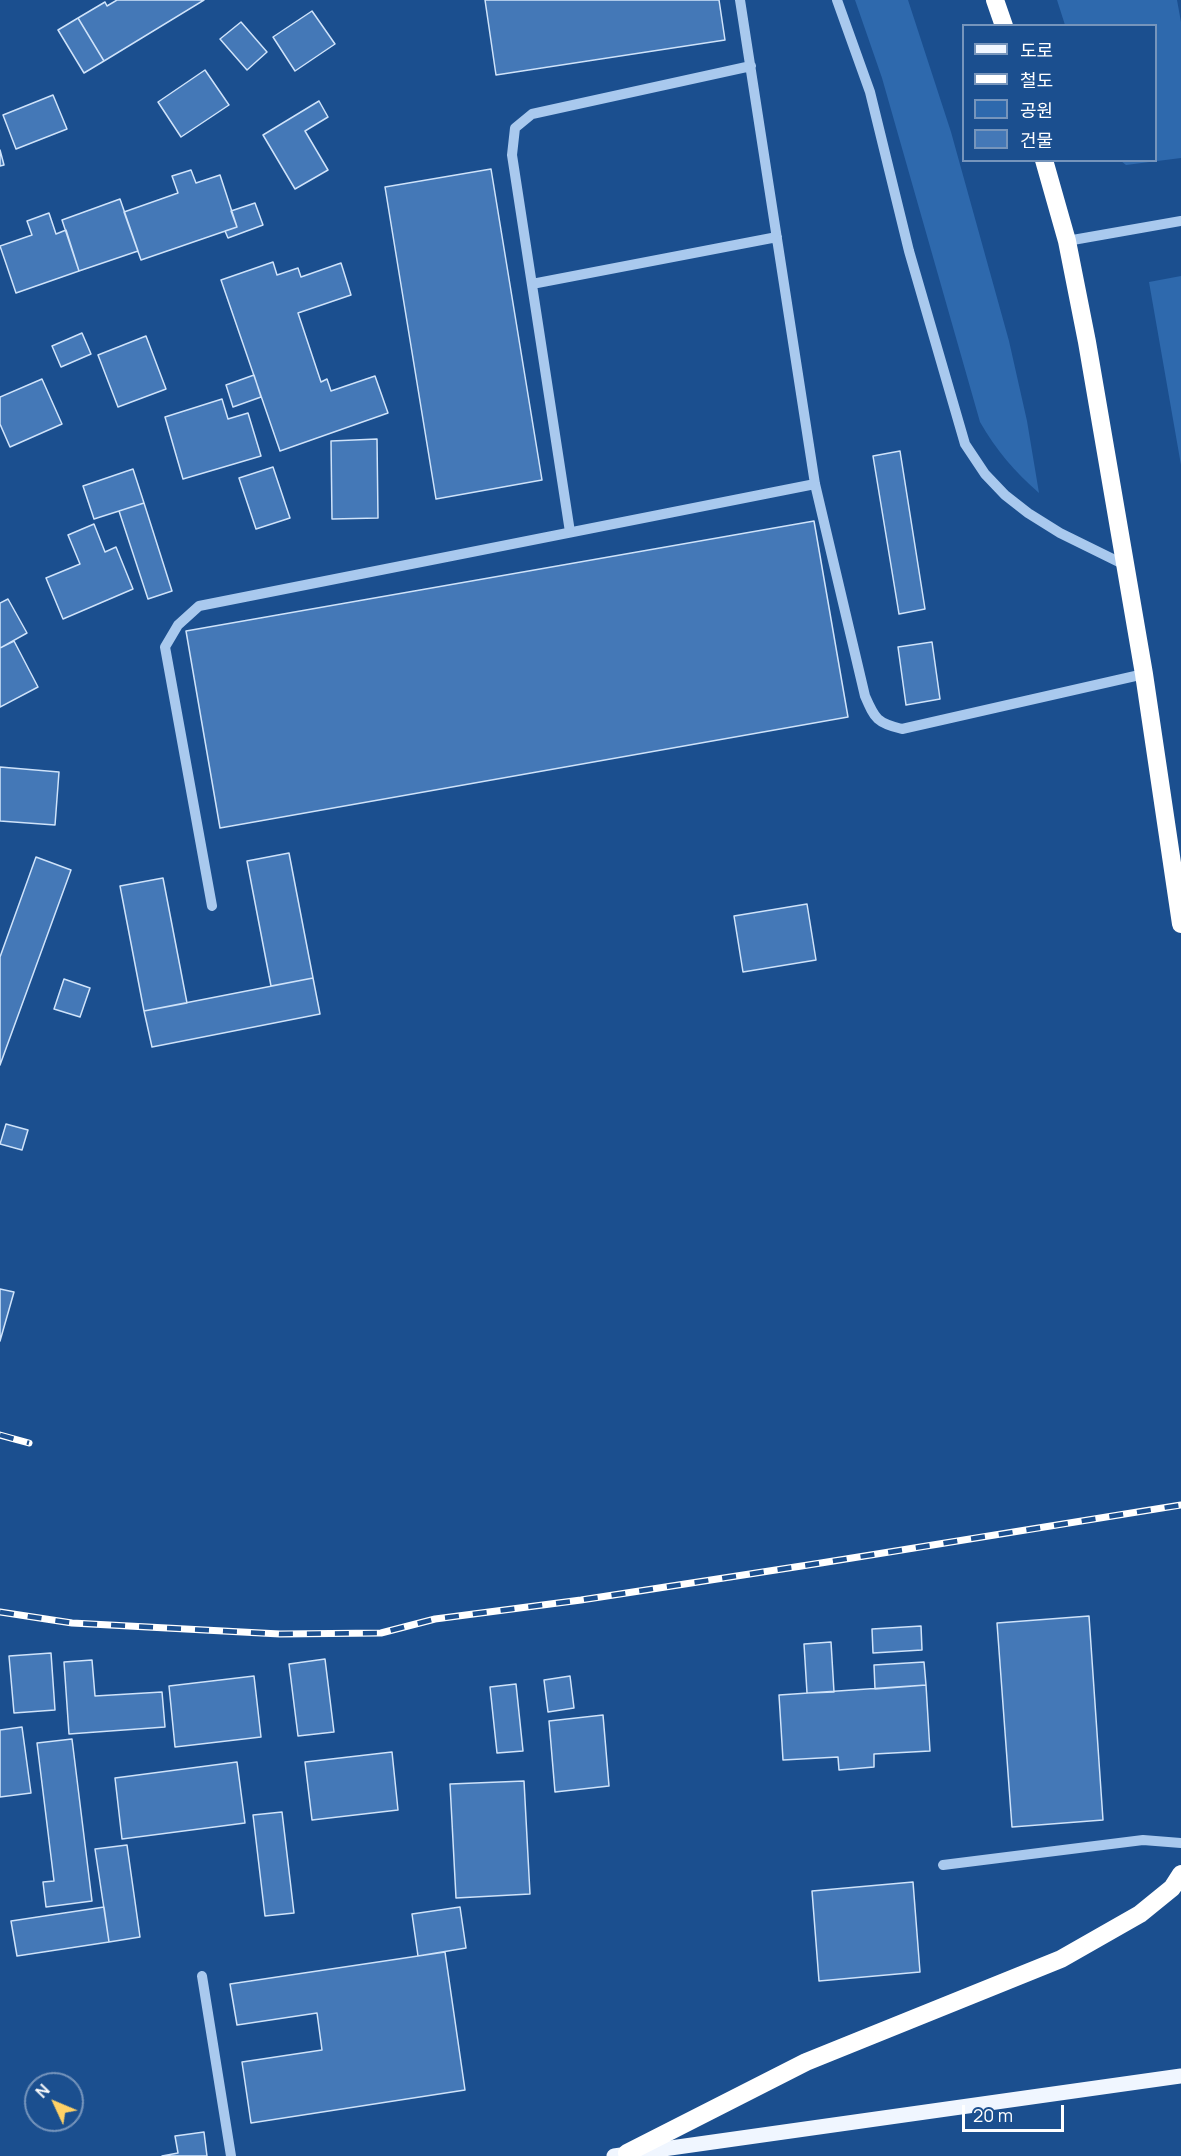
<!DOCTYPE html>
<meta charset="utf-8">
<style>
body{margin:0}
#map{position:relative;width:1181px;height:2156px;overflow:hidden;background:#1b4f8f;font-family:Manrope,"Noto Sans KR",sans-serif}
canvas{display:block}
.legend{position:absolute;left:962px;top:24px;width:195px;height:138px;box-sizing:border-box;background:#1b4f8f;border:2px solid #7695bc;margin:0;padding:8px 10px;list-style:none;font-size:18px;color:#fff}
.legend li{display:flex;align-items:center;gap:12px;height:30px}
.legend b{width:30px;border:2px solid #7695bc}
.north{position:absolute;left:24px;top:2072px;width:60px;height:60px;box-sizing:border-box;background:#1b4f8f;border:2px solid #7695bc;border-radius:50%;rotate:314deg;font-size:16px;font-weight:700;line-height:24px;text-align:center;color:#fff}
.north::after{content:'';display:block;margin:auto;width:21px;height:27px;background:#ffd166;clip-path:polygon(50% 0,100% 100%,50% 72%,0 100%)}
.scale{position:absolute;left:962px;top:2105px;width:102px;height:27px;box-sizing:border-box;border:3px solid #fff;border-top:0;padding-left:8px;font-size:18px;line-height:21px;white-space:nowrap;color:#fff;-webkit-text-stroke:4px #1b4f8f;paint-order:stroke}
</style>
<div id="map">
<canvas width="1181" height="2156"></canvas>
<ul class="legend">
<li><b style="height:8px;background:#f0f6ff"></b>도로</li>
<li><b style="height:8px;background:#fff"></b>철도</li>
<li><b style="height:16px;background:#2e69ad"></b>공원</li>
<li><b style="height:16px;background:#4478b7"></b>건물</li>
</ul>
<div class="north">N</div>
<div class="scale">20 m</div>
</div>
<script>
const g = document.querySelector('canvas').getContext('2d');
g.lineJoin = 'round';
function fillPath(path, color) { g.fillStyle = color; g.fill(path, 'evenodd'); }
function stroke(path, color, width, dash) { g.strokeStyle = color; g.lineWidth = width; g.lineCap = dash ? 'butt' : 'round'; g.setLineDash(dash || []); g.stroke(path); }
fillPath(new Path2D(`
 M 855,0 L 908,0 L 951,132 L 1009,341 L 1027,421 L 1039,493 C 1015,472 996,450 980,422 L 882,78 Z
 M 1057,0 L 1177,0 L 1181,22 L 1181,158 L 1126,165 L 1121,161 L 1156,160 L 1156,26 L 1065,25 Z
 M 1181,276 L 1181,465 L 1149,282 Z`), '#2e69ad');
const building = new Path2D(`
 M 117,0 L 204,0 L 104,61 L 78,18 L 105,2 L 107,6 Z
 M 485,0 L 719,0 L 725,40 L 496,75 Z
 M 312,11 L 335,44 L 295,71 L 273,37 Z
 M 78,18 L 104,61 L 84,73 L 58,30 Z
 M 241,22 L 267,52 L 247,70 L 220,39 Z
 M 205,70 L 229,105 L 181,137 L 158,102 Z
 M 53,95 L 67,129 L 16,149 L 3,115 Z
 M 319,101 L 328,117 L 305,131 L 328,170 L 295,189 L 263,135 Z
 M 0,150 L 4,165 L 0,166 Z
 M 491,169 L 542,480 L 436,499 L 385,187 Z
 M 191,170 L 196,183 L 220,175 L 237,227 L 141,260 L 124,212 L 178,193 L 172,176 Z
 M 120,199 L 138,251 L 79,271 L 62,220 Z
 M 255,203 L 263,225 L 228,238 L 225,231 L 237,227 L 231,211 Z
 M 49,213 L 56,234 L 66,230 L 79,271 L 16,293 L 0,246 L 32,235 L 27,221 Z
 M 273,262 L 277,275 L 298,268 L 301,277 L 341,263 L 351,295 L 298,313 L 321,382 L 327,379 L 331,391 L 375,376 L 388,413 L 280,451 L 221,280 Z
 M 82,333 L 91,354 L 61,367 L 52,346 Z
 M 146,336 L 166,389 L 118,407 L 98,355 Z
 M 254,375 L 261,397 L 233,407 L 226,385 Z
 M 42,379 L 62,424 L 10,447 L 0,424 L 0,397 Z
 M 222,399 L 228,419 L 248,413 L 261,456 L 183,479 L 165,417 Z
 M 377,439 L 378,518 L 332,519 L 331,441 Z
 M 900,451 L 925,609 L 899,614 L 873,456 Z
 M 273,467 L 290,518 L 256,529 L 239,478 Z
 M 133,469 L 144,503 L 94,519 L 83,486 Z
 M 144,503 L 172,591 L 148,599 L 119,511 Z
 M 814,521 L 848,717 L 220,828 L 186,631 Z
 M 94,524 L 105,552 L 116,547 L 133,589 L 63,619 L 46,578 L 80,564 L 68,535 Z
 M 8,599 L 27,633 L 0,648 L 0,603 Z
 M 14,641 L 38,687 L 0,707 L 0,648 Z
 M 932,642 L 940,699 L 906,705 L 898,647 Z
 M 0,767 L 59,772 L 55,825 L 0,821 Z
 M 289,853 L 313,978 L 271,986 L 247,861 Z
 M 36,857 L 71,870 L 0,1065 L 0,957 Z
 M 163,878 L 187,1003 L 144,1011 L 120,886 Z
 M 807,904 L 816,960 L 743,972 L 734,916 Z
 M 313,978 L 320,1014 L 152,1047 L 144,1011 Z
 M 64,979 L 90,988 L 80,1017 L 54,1009 Z
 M 6,1124 L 28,1130 L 22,1150 L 0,1144 Z
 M 0,1289 L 14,1292 L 0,1341 Z
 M 1089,1616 L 1103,1820 L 1012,1827 L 997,1623 Z
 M 921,1626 L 922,1650 L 873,1653 L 872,1629 Z
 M 831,1642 L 834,1692 L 807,1693 L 804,1644 Z
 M 51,1653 L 55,1710 L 14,1713 L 9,1656 Z
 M 325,1659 L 334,1732 L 298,1736 L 289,1664 Z
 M 92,1660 L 95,1696 L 162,1692 L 165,1727 L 69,1734 L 64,1662 Z
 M 924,1662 L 926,1685 L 875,1689 L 874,1665 Z
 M 254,1676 L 261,1737 L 175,1747 L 169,1686 Z
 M 570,1676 L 574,1708 L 548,1712 L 544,1680 Z
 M 516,1684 L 523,1751 L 497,1753 L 490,1687 Z
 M 926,1685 L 930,1751 L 874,1754 L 874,1767 L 839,1770 L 838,1757 L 783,1760 L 779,1695 Z
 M 603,1715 L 609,1786 L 555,1792 L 549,1721 Z
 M 22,1727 L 31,1793 L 0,1797 L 0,1730 Z
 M 72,1739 L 92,1901 L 46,1907 L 43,1882 L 54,1881 L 37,1743 Z
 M 392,1752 L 398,1810 L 312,1820 L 305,1762 Z
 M 237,1762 L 245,1823 L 122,1839 L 115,1778 Z
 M 524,1781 L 530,1894 L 456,1898 L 450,1784 Z
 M 282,1812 L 294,1913 L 265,1916 L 253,1815 Z
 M 127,1845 L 140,1937 L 109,1942 L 95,1849 Z
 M 913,1882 L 920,1972 L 819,1981 L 812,1891 Z
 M 104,1907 L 109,1942 L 17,1956 L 11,1921 Z
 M 460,1907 L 466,1948 L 418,1956 L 412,1914 Z
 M 445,1952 L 465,2090 L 251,2123 L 242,2062 L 322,2050 L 317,2013 L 237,2025 L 230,1984 Z
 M 204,2132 L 207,2156 L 162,2156 L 178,2153 L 175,2136 Z`);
fillPath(building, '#4478b7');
stroke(building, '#cfe3fa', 1.5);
stroke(new Path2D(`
 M 740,0 L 815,484 L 865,696 C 875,719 877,723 902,729 L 1144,674
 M 837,0 L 870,92 L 909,251 L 965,444 L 985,474 L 1005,495 L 1028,513 L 1060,533 L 1125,565
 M 1067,241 L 1181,221
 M 532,284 L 777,237
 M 570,532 L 512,155 L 515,128 L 532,114 L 751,66
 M 212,906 L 165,647 L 178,625 L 199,606 L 815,484
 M 943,1865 L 1143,1840 L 1181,1843
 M 202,1976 L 231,2156`), '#a9c9ee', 10);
stroke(new Path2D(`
 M 614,2156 L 1181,2076`), '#f0f6ff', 15);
stroke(new Path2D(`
 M 995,0 L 1004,26
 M 1044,160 L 1067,241 L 1087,342 L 1144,674 L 1181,924
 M 627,2153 L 806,2062 L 1061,1959 L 1140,1914 L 1172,1888 L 1181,1874`), '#fff', 18);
const rail = new Path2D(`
 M 0,1435 L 29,1443
 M 0,1612 L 72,1623 L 280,1634 L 381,1633 L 435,1619 L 581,1600 L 821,1563 L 1181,1505`);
stroke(rail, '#fff', 7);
stroke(rail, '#1b4f8f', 4.5, [14]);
</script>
